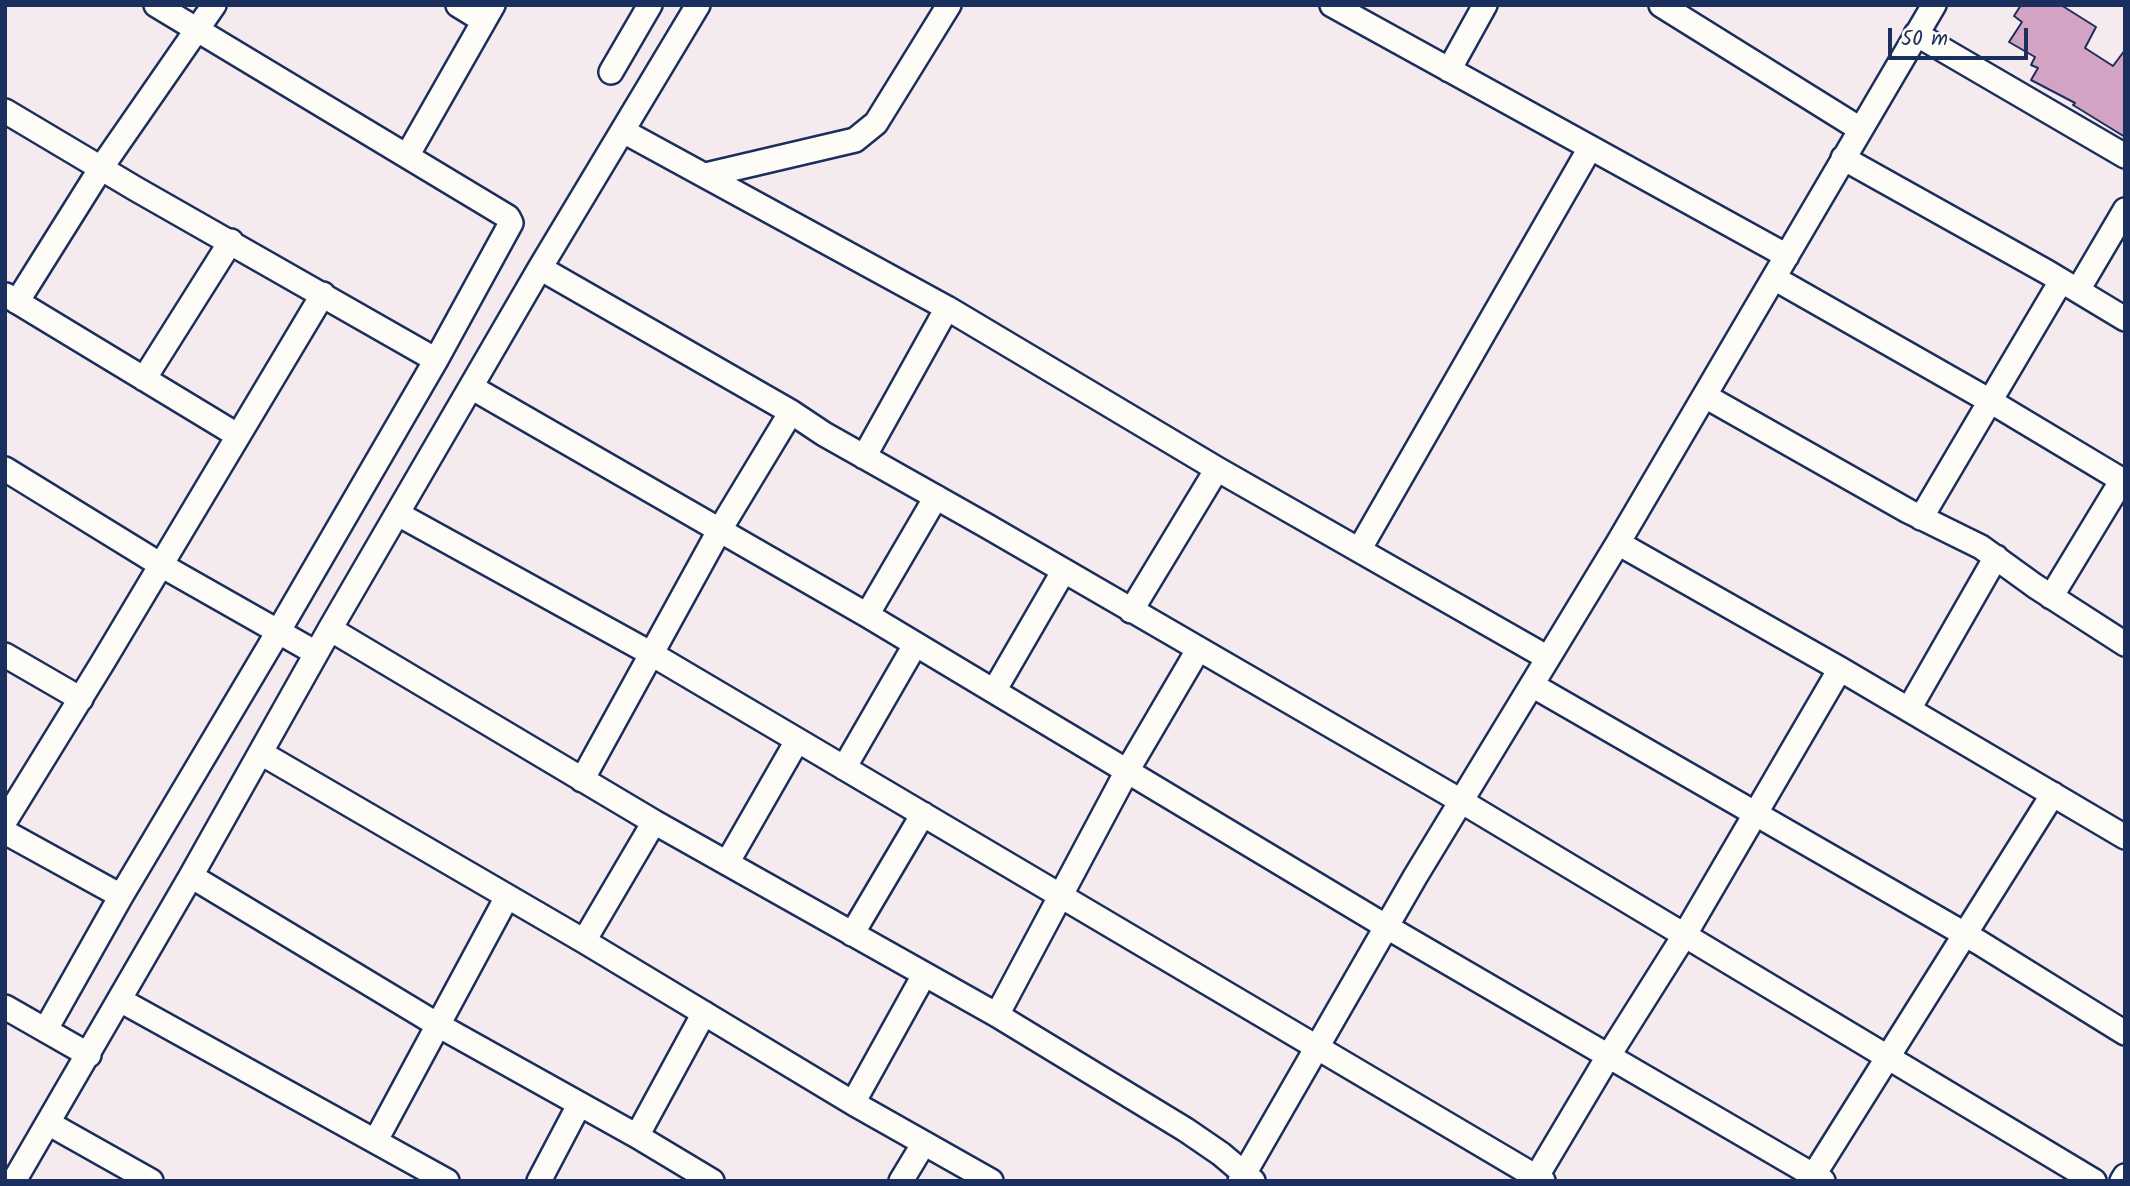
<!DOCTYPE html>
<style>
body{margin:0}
#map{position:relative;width:2130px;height:1186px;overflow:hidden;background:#f5eaed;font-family:Kalam,sans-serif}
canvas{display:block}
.frame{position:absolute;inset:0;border:7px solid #1b2f5e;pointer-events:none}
.scale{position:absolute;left:1888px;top:28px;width:140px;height:32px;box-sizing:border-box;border:4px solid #1b2f5e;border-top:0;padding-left:9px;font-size:21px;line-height:24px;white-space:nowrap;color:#1b2f5e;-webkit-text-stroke:5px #fdfcf7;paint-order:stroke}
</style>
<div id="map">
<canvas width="2130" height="1186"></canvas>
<div class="frame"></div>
<div class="scale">50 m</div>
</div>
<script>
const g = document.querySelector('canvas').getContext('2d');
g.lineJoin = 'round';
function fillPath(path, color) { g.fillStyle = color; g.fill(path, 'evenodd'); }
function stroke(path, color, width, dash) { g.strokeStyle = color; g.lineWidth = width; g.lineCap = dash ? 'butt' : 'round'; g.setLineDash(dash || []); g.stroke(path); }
const building = new Path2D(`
 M 2021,5 L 2061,5 L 2096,27 L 2085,48 L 2113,66 L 2125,50 L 2125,137 L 2073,105 L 2075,103 L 2031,80 L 2038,68 L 2031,65 L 2035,57 L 2009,42 L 2022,22 L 2014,16 Z`);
fillPath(building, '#d3a3c3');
stroke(building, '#1b2f5e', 2);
const minor = new Path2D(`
 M 458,5 L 484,21
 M 1332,5 L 1787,256
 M 1661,5 L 1860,129
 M 1916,34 L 2125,156
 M 1449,70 L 1485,5
 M 611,72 L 650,5
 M 5,111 L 136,189 L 436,360
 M 623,131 L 947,308 L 1217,469 L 1548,658
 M 407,156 L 493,5
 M 1843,158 L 2047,272 L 2125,319
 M 706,175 L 855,140 L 876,123 L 949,5
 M 540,268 L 791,412 L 824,434 L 987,526 L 1461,801 L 2094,1181
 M 1774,278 L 1990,401 L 2125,482
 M 2078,290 L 2125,210
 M 6,295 L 237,435
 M 17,302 L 101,168 L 214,5
 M 144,379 L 231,241
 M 471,387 L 867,615 L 1387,927 L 1823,1181
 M 1705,396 L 1908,511 L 1981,547 L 2035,586 L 2125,644
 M 864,457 L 947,308
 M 5,469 L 161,565 L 316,653
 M 398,514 L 650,653 L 1543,1181
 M 1921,518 L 2061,281
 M 1618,543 L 1840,669 L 2125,837
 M 1359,550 L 1590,148
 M 2051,597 L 2122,480
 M 1131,611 L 1217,469
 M 867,615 L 936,497
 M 330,629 L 654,822 L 997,1015 L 1186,1130 L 1221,1154 L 1253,1181
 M 5,655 L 81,699
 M 1532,685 L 1980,943 L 2125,1033
 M 994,691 L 1063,572
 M 1909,709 L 1996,557
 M 261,753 L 584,941 L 853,1103 L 991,1181
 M 844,768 L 915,645
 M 582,780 L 719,531 L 791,412
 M 5,821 L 103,662 L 323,294
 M 5,832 L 121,896
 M 727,863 L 797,741
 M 191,876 L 438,1025 L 637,1136 L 712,1181
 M 852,934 L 923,814
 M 584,941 L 654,822
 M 120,1000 L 447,1181
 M 5,1007 L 89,1055
 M 997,1015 L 1127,771 L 1198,650
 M 46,1029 L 121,896 L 278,632 L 436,360 L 511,223 L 508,217 L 156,5
 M 853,1103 L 924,975
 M 48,1123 L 151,1181
 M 637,1136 L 704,1013
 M 376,1140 L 507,897
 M 14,1181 L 191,876 L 330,629 L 540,268 L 698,5
 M 539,1181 L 579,1105
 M 901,1181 L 924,1143
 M 1240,1181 L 1415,877 L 1618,543 L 1934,5
 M 1534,1181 L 1609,1055 L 1684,936 L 1840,669
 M 1810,1181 L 2053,794
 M 2122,1181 L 2125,1176`);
stroke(minor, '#1b2f5e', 28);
stroke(minor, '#fdfcf7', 23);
</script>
